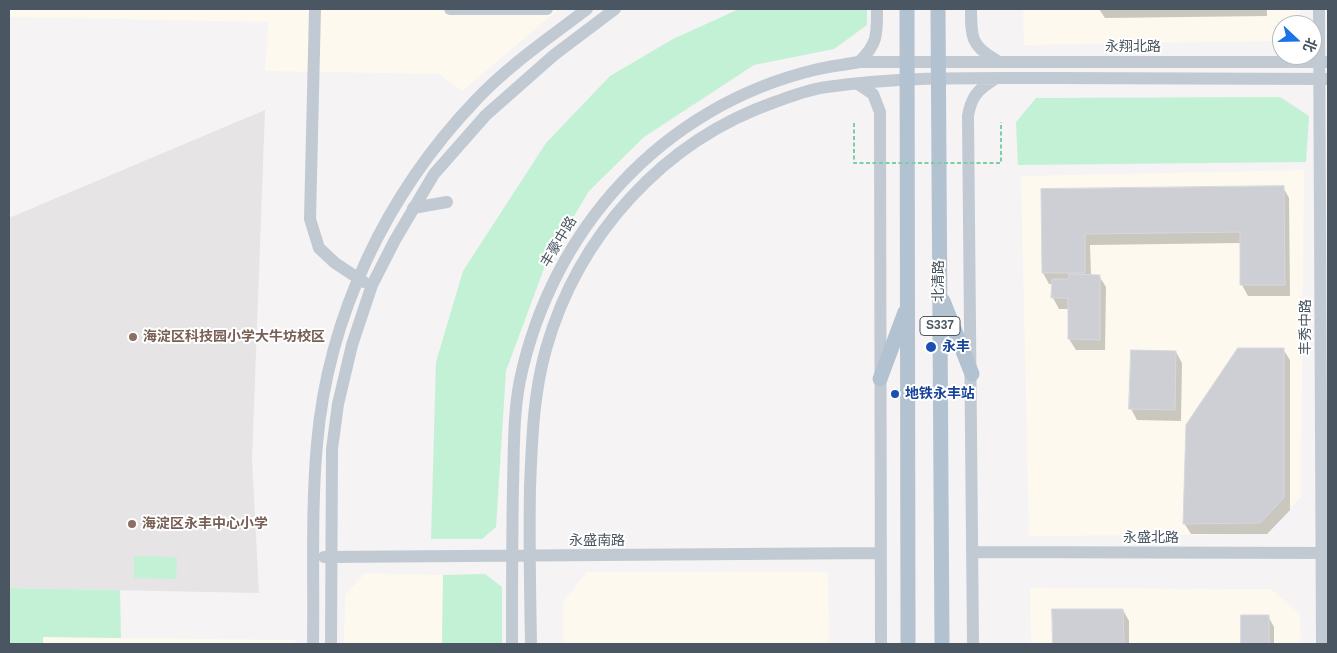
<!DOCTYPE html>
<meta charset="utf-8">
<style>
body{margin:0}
#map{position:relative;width:1337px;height:653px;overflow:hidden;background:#f5f3f3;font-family:Arial,"Noto Sans SC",sans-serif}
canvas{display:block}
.frame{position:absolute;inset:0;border:10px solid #4a5661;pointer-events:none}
.north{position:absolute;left:1272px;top:15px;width:50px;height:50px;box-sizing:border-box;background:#fff;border:1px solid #b7bbc0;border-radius:50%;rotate:111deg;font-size:14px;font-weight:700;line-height:20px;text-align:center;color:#4a5661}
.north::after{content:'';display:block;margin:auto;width:18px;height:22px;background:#1a73e8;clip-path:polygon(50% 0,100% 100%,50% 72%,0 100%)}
</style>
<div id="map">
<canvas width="1337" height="653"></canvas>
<div class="frame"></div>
<div class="north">北</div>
</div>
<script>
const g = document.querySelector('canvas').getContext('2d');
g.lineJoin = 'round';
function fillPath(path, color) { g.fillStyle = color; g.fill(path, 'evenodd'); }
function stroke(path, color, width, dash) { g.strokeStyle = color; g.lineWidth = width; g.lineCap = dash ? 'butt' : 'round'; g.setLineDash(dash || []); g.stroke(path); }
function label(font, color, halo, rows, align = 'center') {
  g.font = font + ' Arial,"Noto Sans SC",sans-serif'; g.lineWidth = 4; g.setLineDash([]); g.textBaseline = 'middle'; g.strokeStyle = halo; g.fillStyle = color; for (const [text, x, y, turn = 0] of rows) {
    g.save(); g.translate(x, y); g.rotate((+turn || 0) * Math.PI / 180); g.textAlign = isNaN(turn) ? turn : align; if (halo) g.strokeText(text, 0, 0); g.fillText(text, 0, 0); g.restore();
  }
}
fillPath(new Path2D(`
 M 9,9 L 559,9 L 462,91 L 439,74 L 265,71 L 268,22 L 9,17 Z
 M 1023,9 L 1301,9 L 1301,12 L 1290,25 L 1282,25 L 1282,34 L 1275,41 L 1024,45 Z
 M 1304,170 L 1301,497 L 1266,534 L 1029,536 L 1021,176 Z
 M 587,572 L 828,572 L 829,644 L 563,644 L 563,602 Z
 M 365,573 L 443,575 L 442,644 L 344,644 L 345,595 Z
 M 1030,588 L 1271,589 L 1300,614 L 1301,644 L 1031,644 Z
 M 43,637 L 295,640 L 295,644 L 43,644 Z`), '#fdf9ef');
fillPath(new Path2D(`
 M 265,110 L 252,460 L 259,593 L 9,588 L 9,218 Z`), '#e6e4e5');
fillPath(new Path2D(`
 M 739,9 L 867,9 L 867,25 L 834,49 L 754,65 L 644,137 L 589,191 L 546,263 L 506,371 L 496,527 L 482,539 L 431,539 L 436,362 L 463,271 L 546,143 L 610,76 L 673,39 Z
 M 1280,97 L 1309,116 L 1306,162 L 1018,165 L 1016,122 L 1036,98 Z
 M 134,556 L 177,557 L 176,579 L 134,578 Z
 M 485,574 L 502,587 L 502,644 L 442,644 L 443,575 Z
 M 9,588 L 120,590 L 121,638 L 43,637 L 43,644 L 9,644 Z`), '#c3f1d5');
fillPath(new Path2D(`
 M 1099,9 L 1267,9 L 1267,16 L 1105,18 Z
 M 1283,187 L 1289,198 L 1290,296 L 1248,296 L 1242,285 L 1241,243 L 1090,245 L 1091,276 L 1099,276 L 1106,287 L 1105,350 L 1076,350 L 1069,339 L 1069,309 L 1059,309 L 1053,298 L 1053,284 L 1049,284 L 1043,273 L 1042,191 Z
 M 1283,349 L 1290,360 L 1290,510 L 1267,534 L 1191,534 L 1184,523 Z
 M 1176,352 L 1182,363 L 1181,421 L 1137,420 L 1131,409 Z
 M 1054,610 L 1123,610 L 1129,621 L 1129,644 L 1054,644 Z
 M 1242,616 L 1268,616 L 1274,627 L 1274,644 L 1242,644 Z`), '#0003');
const building = new Path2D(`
 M 1284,186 L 1285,285 L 1240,285 L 1240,232 L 1085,234 L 1085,273 L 1042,273 L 1041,189 Z
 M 1069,274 L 1100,275 L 1100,340 L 1068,339 L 1068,298 L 1051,298 L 1052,279 L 1069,279 Z
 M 1238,348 L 1284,348 L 1284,498 L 1260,523 L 1183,524 L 1186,425 Z
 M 1131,350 L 1176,351 L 1175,410 L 1129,409 Z
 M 1052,609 L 1123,609 L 1124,644 L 1053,644 Z
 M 1241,615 L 1269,615 L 1269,644 L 1241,644 Z`);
fillPath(building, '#cdcfd5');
stroke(building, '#d7d9de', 1);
stroke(new Path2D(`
 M 315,9 L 310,219 L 319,248 L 335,263 L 364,282
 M 450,9 L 547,9
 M 971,9 C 971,37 971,46 996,60
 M 1319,9 L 1322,644
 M 859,62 C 878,44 877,34 877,9
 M 858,84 L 873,94 L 880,112 L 881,644
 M 413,208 L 447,202
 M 973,552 L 1328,553
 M 324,557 L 880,553
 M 313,644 C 314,578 311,510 317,444 C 328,315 387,193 476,100 C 509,65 549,38 587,9
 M 331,644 L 332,449 L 338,404 L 352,345 L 372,285 L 395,240 L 434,174 L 486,115 L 554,55 L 615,9
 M 512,644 C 512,592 512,540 513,487 C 514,452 513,415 520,380 C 552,229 662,107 814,70 C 829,66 844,65 859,62 L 1328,62
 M 531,644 C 530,592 529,540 530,487 C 532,441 533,395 546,349 C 578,236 663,141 775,102 C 792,96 809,89 827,87 C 903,76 980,78 1056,78 C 1147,79 1238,79 1328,79
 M 973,644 L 968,116 C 971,97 978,89 995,79`), '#c1cad2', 12);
stroke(new Path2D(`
 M 907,9 L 908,644
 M 938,9 L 942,644
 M 943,301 L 972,374
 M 880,379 L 905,312`), '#b3c2d1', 15);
stroke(new Path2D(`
 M 854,123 L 854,163 L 1001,163 L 1001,122`), '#7ad0a6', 2, [4, 2.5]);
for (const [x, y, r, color] of [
 [133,337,5,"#8d6e63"],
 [931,347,6,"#1a4fb4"],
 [895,394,5,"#1a4fb4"],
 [132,524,5,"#8d6e63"]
]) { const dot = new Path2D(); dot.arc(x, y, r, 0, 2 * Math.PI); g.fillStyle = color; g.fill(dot); stroke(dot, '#fff', 2); }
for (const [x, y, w] of [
 [940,326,40]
]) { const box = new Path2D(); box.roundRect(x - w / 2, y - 9.5, w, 19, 4); g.fillStyle = '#fff'; g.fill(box); stroke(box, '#4a5661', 1); }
label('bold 12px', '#4a5661', null, [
 ["S337",940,326]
]);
label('14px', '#4a5661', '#fff', [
 ["永翔北路",1133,47],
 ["丰豪中路",559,242,-59],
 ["北清路",939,281,-90],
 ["丰秀中路",1306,327,-90],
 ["永盛北路",1151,538],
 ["永盛南路",597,541]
]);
label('bold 14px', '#785e54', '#fff', [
 ["海淀区科技园小学大牛坊校区",143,337],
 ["海淀区永丰中心小学",142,524]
], 'left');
label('bold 14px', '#164399', '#fff', [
 ["永丰",942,347],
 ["地铁永丰站",905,394]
], 'left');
</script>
